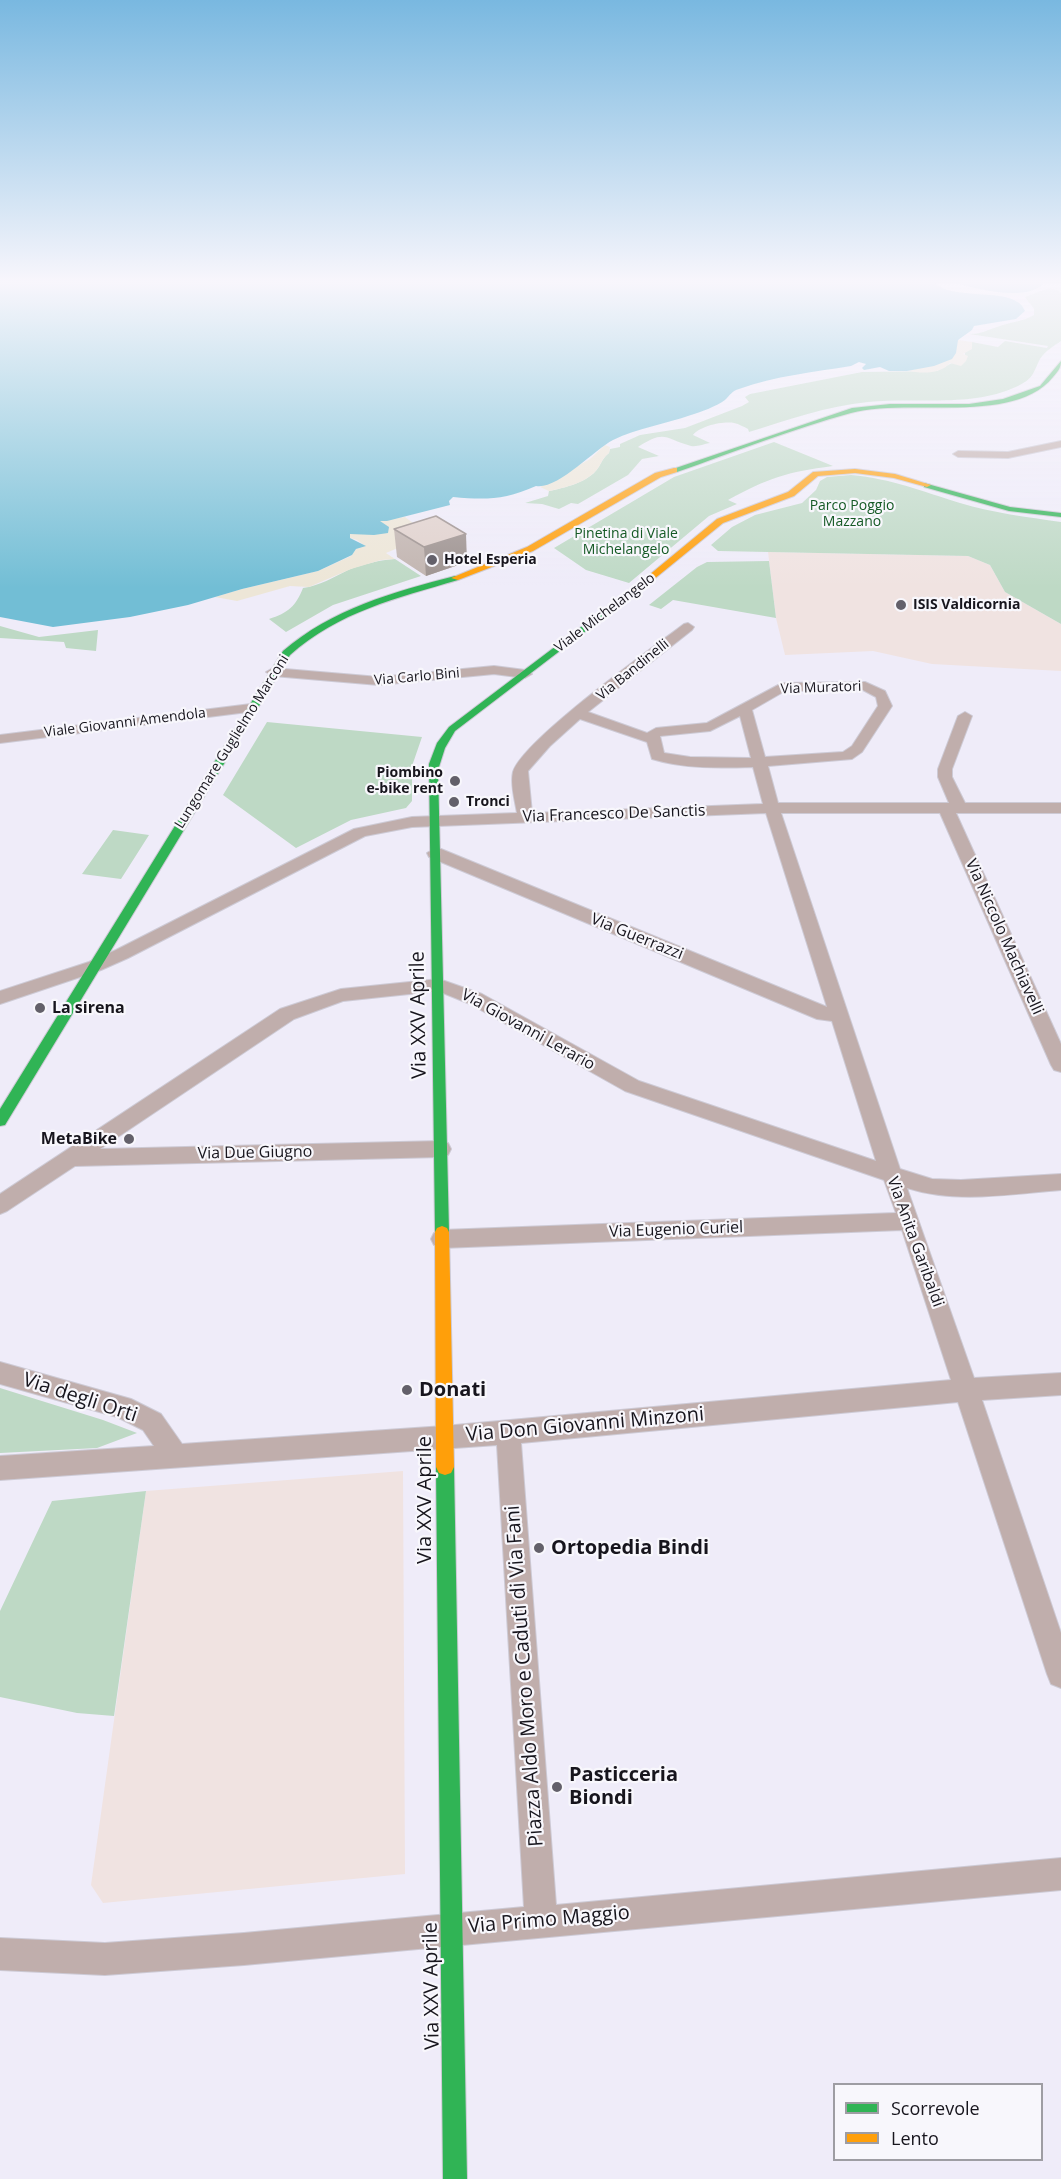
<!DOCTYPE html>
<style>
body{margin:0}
#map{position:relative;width:1061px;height:2179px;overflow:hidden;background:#efecf9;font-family:"Open Sans",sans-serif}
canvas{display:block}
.legend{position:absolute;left:833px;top:2083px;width:210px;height:78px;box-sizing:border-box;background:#f8f7fc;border:2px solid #9e9da3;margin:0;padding:8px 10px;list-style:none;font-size:18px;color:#17151d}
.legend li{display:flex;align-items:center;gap:12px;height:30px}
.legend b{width:30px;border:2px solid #9e9da3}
</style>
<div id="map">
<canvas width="1061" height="2179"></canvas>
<ul class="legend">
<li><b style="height:8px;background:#30b455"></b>Scorrevole</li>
<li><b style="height:8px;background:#ff9f0a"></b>Lento</li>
</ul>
</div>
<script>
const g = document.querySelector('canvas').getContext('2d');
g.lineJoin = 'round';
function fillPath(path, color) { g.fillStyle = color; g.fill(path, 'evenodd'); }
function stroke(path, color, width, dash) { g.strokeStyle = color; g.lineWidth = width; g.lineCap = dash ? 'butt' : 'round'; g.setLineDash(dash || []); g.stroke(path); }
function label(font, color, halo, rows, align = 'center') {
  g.font = font + ' "Open Sans",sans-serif'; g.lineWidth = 4.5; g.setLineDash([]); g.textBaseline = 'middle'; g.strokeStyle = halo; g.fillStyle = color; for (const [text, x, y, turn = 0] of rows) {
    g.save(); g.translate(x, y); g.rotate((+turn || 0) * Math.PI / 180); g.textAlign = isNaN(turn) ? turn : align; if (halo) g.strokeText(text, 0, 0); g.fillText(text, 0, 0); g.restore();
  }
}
fillPath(new Path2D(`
 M 768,552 L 968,556 L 990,565 L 1005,592 L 1061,624 L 1061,671 L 932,664 L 873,651 L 785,655 L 776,618 Z
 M 403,1471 L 405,1874 L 103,1903 L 91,1885 L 146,1491 Z`), '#f0e3e1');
fillPath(new Path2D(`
 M 1049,288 L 1061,291 L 1058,292 L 1061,293 L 1061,341 C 1054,346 1045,351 1040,359 C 1033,373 1034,378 1018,386 C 972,408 917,397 868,402 C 827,406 788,420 749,432 L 748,429 C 744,427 739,424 734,423 C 723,421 700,426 693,435 L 710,443 C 704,444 697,447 691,446 C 664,439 666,429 638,447 L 659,456 L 642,459 L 628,475 L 578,504 L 571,503 L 559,509 L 542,504 L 525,503 L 548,496 L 549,491 C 564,488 589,482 598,468 C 602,462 602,459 609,453 L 610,449 L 620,447 L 620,444 L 640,435 L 685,428 L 742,406 L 749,402 L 745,397 L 750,394 L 862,372 L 937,371 L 965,356 L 965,352 L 971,349 L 972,342 L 998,347 L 1005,341 L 1047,348 L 1048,346 L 969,334 C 982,334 984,331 997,327 C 1010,322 1022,322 1034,315 L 1034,309 L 1025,297 Z
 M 774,442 L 833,466 C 787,472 768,478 728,500 L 737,504 L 709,516 L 629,583 L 586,570 L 554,548 L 674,477 Z
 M 851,475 C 893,479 921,491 960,503 C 993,513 1027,517 1061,522 L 1061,624 L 1005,592 L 990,565 L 968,556 L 718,551 L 711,545 L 732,527 L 755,515 L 802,503 L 816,490 L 820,481 L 827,477 Z
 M 395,559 L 421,576 L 333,605 L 286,632 L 269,619 C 288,613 296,606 303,588 C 319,586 334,577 348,570 C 363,564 380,560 395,559 Z
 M 769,561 L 776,618 L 673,600 L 661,609 L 649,605 L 697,567 L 707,562 Z
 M 0,626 L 39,637 L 98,630 L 96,651 L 66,648 L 64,642 L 0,638 Z
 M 267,722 L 422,737 L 412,766 L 412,801 L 406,808 L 351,820 L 296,848 L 223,795 Z
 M 113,830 L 149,835 L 121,879 L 82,874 Z
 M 0,1388 L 103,1420 L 137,1433 L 97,1448 L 0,1453 Z
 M 146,1491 L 114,1716 L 77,1713 L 0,1697 L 0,1611 L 52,1501 Z`), '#bed9c5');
fillPath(new Path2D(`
 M 958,340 L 972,342 L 972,349 L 963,354 L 968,356 L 966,361 L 961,366 L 950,363 C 939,375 922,373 907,371 L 941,363 Z
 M 605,445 L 610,447 L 609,453 C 602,459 602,462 598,468 C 589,482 564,488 549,491 L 540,487 L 590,459 Z
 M 405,517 L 421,529 L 422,538 L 386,553 L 395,559 L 381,560 L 351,569 L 309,587 L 290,586 L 237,601 L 215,597 L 242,589 L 318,571 L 351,556 L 356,549 L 365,546 L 357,540 L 350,538 L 350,534 L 364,534 L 378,521 Z`), '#ede6d7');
fillPath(new Path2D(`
 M 0,283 L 935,283 C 954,302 1016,285 1025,311 L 1016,319 L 974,326 L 972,330 L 958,340 L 956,353 L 952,359 L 934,366 L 907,371 L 889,371 L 880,367 L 864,370 L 862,368 L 866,364 L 859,362 L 851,366 C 814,372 775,376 739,389 C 732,391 730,395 725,400 C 717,406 701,412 691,415 C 665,424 638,428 613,440 C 594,450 557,490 536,486 C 504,500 486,500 453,497 L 449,501 L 450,505 L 387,521 L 380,521 L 389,527 L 388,533 L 374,535 L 350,534 L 350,538 L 366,546 L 356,549 L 352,555 L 318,571 L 242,589 L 188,605 L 130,617 L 53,627 L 0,617 Z
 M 954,283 L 1044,283 C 1025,303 977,288 954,283 Z`), '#72bed5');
const street = new Path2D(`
 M 1061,441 L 1061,447 L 1008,458 L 958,457 L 953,454 L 958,451 L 1008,452 Z
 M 688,623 L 694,627 L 692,630 L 588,712 L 647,733 L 656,728 L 707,723 L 782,683 L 865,682 L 885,691 L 892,706 L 862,752 L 852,759 L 768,766 L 778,803 L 949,803 L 938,777 L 938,769 L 958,716 L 965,712 L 972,716 L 952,769 L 952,777 L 965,803 L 1061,803 L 1061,813 L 956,813 L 1061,1044 L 1061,1072 L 1054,1070 L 1051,1065 L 940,813 L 781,813 L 900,1169 L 932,1179 L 961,1180 L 1061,1174 L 1061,1190 C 1010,1194 957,1204 907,1188 L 974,1378 L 1061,1373 L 1061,1395 L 982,1400 L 1061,1633 L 1061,1688 L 1051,1684 L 1047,1674 L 958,1402 L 521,1443 L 556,1905 L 1061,1858 L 1061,1890 L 244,1965 L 105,1975 L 0,1970 L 0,1938 L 105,1943 L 244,1933 L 524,1907 L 497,1445 L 0,1480 L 0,1456 L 154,1446 L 143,1430 L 117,1417 L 0,1384 L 0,1362 L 131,1399 L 161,1414 L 182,1444 L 444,1426 L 951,1380 L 902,1230 L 442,1248 L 434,1245 L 431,1239 L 434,1233 L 442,1230 L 896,1213 L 884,1180 L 625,1091 L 470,1004 L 438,991 L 343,1001 L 294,1019 L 100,1149 L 441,1141 L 448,1143 L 451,1149 L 448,1155 L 441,1157 L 75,1166 L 7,1211 L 0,1214 L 0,1194 L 280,1009 L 341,989 L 439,979 L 482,994 L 639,1081 L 876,1161 L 832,1021 L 817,1019 L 429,857 L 427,853 L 435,848 L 441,849 L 827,1007 L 766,813 L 412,827 L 365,836 L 128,958 L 101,970 L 0,1004 L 0,991 L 89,962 L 116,950 L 354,829 L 412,817 L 517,813 C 515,801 510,784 513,772 C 523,740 651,649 684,624 ZM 863,690 L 876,697 L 878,706 L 852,746 L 843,752 L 765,757 L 752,710 L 785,691 ZM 740,716 L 751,758 L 690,757 L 664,753 L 660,736 L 710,731 ZM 580,719 L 647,742 L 652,759 C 684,769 720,768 753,767 L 763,804 L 532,813 L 528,771 L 550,746 Z
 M 494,666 L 525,670 L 532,674 L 525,678 L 494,674 L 379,685 L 273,676 L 266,672 L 273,668 L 379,677 Z
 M 251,704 L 258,708 L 256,711 L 0,743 L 0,735 Z`);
const fast = new Path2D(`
 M 1061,361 C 1061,368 1058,371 1053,377 C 1014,426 906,397 851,413 C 792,429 734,452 677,472 L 670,470 L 852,408 L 890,404 L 969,404 L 1003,399 L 1040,386 Z
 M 924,483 L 1010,507 L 1061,513 L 1061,517 L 1009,511 L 924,487 Z
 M 455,576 L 458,576 L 458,580 C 397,598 338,612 290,655 L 5,1125 L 0,1126 L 0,1109 L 283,651 C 332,609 393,592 455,576 Z
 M 626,593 L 633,595 L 455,731 L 445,748 L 438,770 L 449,1232 L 447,1236 L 442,1238 L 437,1236 L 435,1232 L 429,764 L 437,743 L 449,727 Z
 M 445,1459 L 451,1461 L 454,1467 L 467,2179 L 443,2179 L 436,1467 L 439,1461 Z`);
const slow = new Path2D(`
 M 674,468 L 677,468 L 677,472 L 661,477 L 533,551 L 458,580 L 451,578 L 527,547 L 655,473 Z
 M 855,469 L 895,474 L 931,485 L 927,487 L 894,478 L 855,473 L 818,476 L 794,496 L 723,523 L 632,597 L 625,595 L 717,519 L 788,492 L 813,472 Z
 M 442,1226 L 447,1228 L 449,1232 L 454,1467 L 451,1473 L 445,1475 L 439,1473 L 436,1467 L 435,1232 L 437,1228 Z`);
stroke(street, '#cdcad5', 2);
stroke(fast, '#cdcad5', 2);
stroke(slow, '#cdcad5', 2);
fillPath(street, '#c0aeac');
fillPath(fast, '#30b455');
fillPath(slow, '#ff9f0a');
fillPath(new Path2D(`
 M 394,529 L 467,562 L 426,576 L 397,557 Z`), '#c1b4af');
fillPath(new Path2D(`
 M 466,534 L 467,562 L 426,576 L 424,547 Z`), '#9d928f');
const building = new Path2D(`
 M 436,516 L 466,534 L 424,547 L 394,529 Z`);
fillPath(building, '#e0d1cc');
stroke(building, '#9d928f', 1.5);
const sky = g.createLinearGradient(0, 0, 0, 588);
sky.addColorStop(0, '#79b8e0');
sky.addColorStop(0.48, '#f8f6fc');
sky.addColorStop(1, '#f8f6fc00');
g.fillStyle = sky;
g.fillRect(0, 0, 1061, 588);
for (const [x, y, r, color] of [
 [432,560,6,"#63606a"],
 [901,605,6,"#63606a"],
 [455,781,6,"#63606a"],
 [454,802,6,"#63606a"],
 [40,1008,6,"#63606a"],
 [129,1139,6,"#63606a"],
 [407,1390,6,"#63606a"],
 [539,1548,6,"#63606a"],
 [557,1787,6,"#63606a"]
]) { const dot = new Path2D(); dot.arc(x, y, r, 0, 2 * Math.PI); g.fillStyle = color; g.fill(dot); stroke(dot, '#f8f7fc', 2); }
label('14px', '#155a25', '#f8f7fc', [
 ["Parco Poggio",852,506],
 ["Mazzano",852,522],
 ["Pinetina di Viale",626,534],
 ["Michelangelo",626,550]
]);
label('bold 14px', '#17151d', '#f8f7fc', [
 ["Hotel Esperia",444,560],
 ["ISIS Valdicornia",913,605],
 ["Piombino",443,773,"right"],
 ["e-bike rent",443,789,"right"],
 ["Tronci",466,802]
], 'left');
label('14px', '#17151d', '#f8f7fc', [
 ["Viale Michelangelo",605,613,-37],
 ["Via Bandinelli",633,670,-39],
 ["Via Carlo Bini",417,677,-5],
 ["Via Muratori",821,688,-2],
 ["Viale Giovanni Amendola",125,723,-7],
 ["Lungomare Guglielmo Marconi",232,742,-58]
]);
label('16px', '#17151d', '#f8f7fc', [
 ["Via Francesco De Sanctis",614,814,-2],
 ["Via Guerrazzi",637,937,22],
 ["Via Niccolo Machiavelli",1004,937,66],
 ["Via Giovanni Lerario",528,1030,29],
 ["Via Due Giugno",255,1153,-1],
 ["Via Eugenio Curiel",676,1230,-2],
 ["Via Anita Garibaldi",915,1242,70]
]);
label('bold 16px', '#17151d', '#f8f7fc', [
 ["La sirena",52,1008],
 ["MetaBike",117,1139,"right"]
], 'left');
label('20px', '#17151d', '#f8f7fc', [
 ["Via XXV Aprile",419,1015,-91],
 ["Via degli Orti",80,1398,18],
 ["Via Don Giovanni Minzoni",585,1425,-5],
 ["Via XXV Aprile",425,1500,-90],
 ["Piazza Aldo Moro e Caduti di Via Fani",525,1676,-94],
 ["Via Primo Maggio",549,1920,-5],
 ["Via XXV Aprile",432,1986,-91]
]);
label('bold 20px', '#17151d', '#f8f7fc', [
 ["Donati",419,1390],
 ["Ortopedia Bindi",551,1548],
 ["Pasticceria",569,1775],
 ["Biondi",569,1798]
], 'left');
</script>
